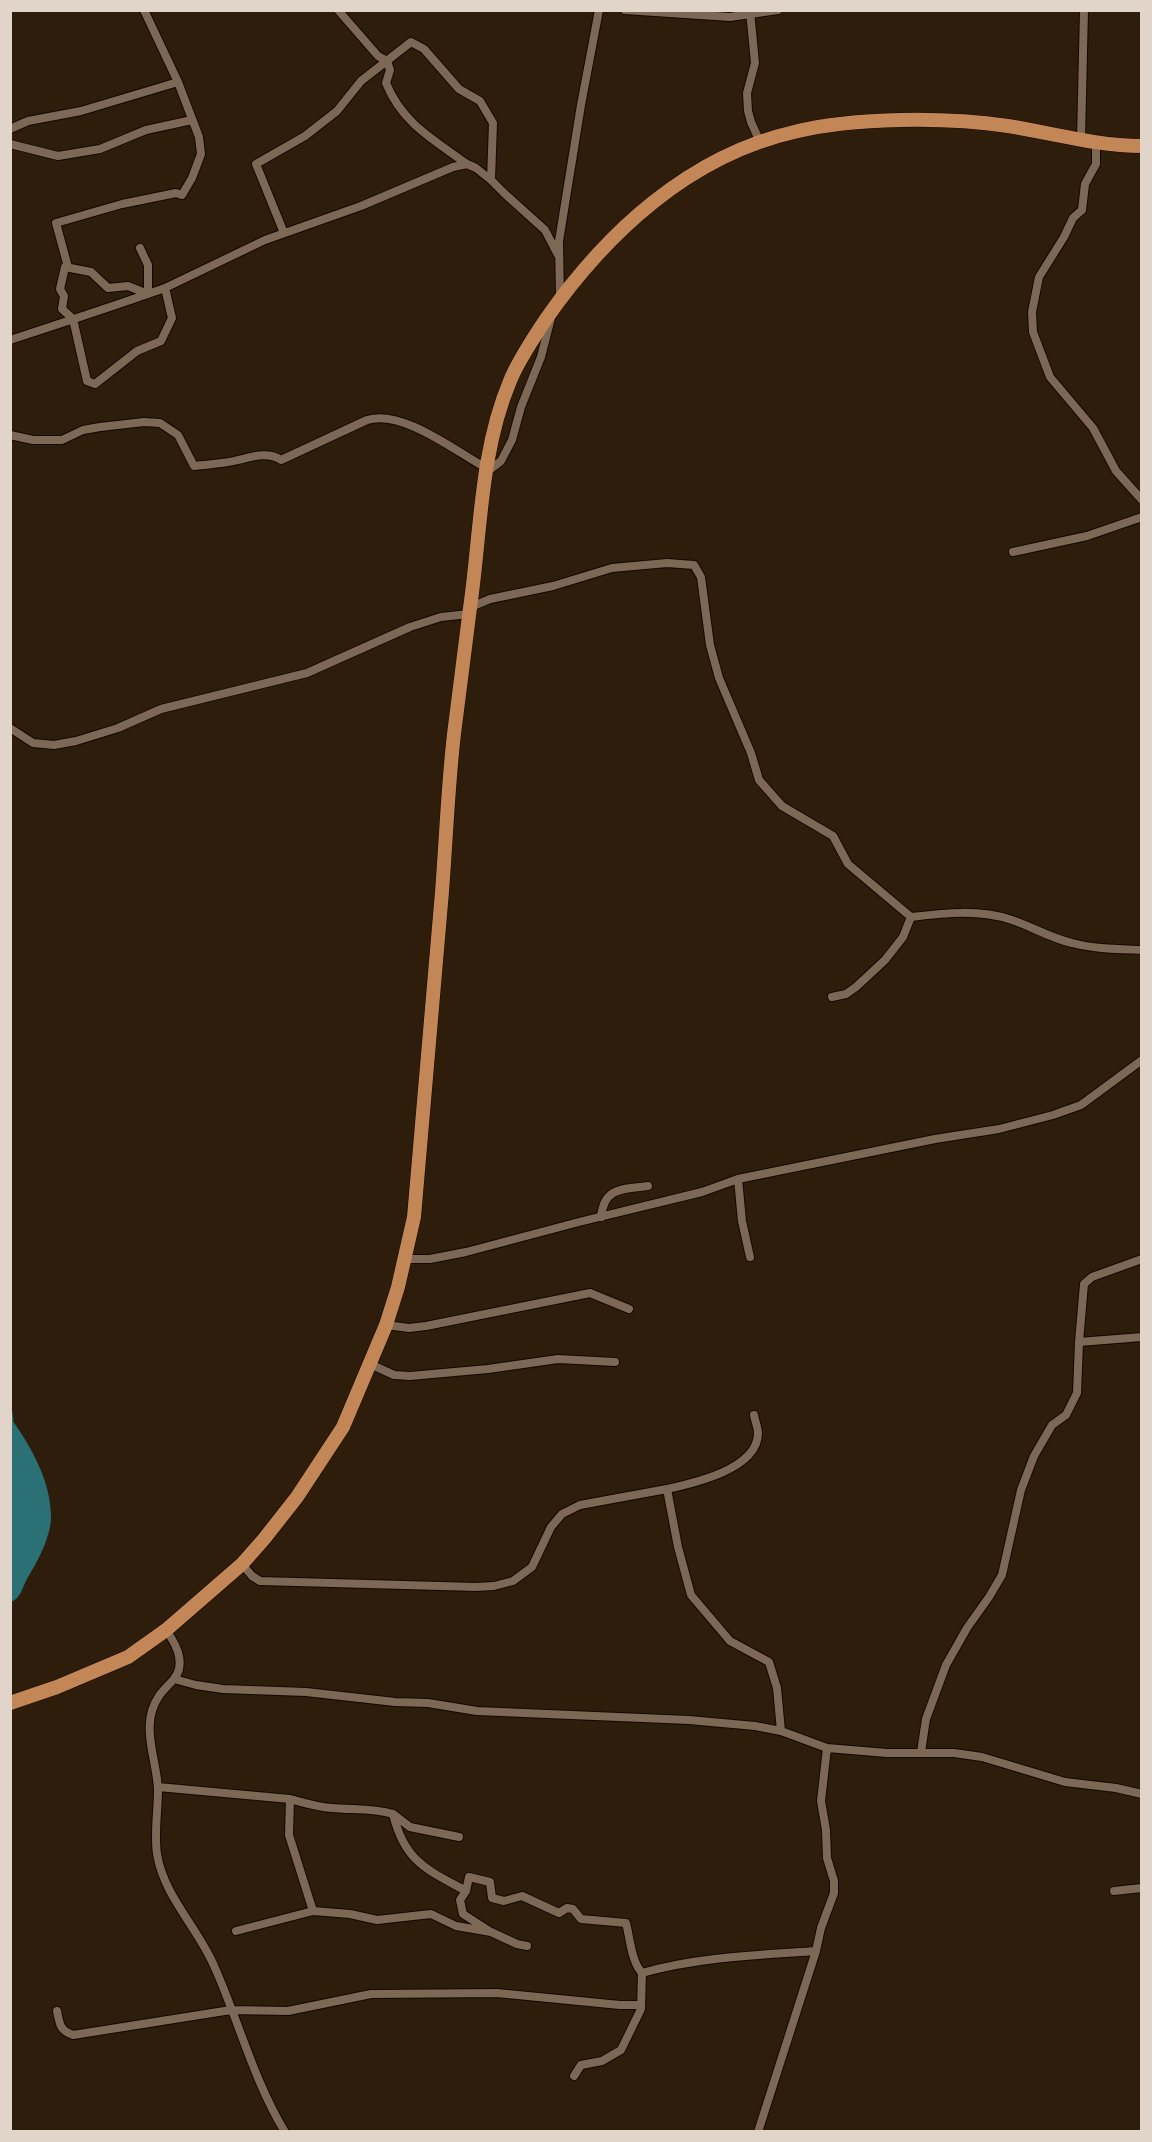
<!DOCTYPE html>
<style>
body{margin:0}
#map{position:relative;width:1152px;height:2142px;overflow:hidden;background:#2e1d0b;font-family:"Times New Roman",serif}
canvas{display:block}
.frame{position:absolute;inset:0;border:12px solid #e1d5ca;pointer-events:none}
</style>
<div id="map">
<canvas width="1152" height="2142"></canvas>
<div class="frame"></div>
</div>
<script>
const g = document.querySelector('canvas').getContext('2d');
g.lineJoin = 'round';
function fillPath(path, color) { g.fillStyle = color; g.fill(path, 'evenodd'); }
function stroke(path, color, width, dash) { g.strokeStyle = color; g.lineWidth = width; g.lineCap = dash ? 'butt' : 'round'; g.setLineDash(dash || []); g.stroke(path); }
fillPath(new Path2D(`
 M 12,1420 C 32,1448 51,1482 51,1517 C 51,1536 38,1561 28,1577 C 22,1587 22,1597 11,1602 L 10,1424 Z`), '#2a7075');
stroke(new Path2D(`
 M 10,1408 L 12,1420`), '#2a7075', 3);
const minor = new Path2D(`
 M 338,10 L 378,56 L 387,61 L 390,70 L 386,83 C 402,123 434,140 467,164
 M 625,10 L 730,17 L 778,10
 M 750,11 L 755,63 L 747,93 L 748,111 L 751,122 L 760,142
 M 10,129 L 28,121 L 81,111 L 178,82
 M 1081,139 L 1084,10
 M 1096,142 L 1096,164 L 1085,184 L 1082,210 L 1073,218 L 1064,237 L 1039,277 L 1032,312 L 1033,332 L 1050,377 L 1093,428 L 1116,471 L 1142,500
 M 10,144 L 58,156 L 100,149 L 146,130 L 192,120
 M 284,233 L 256,164 L 305,136 L 337,111 L 361,81 L 411,42 L 424,49 L 459,89 L 480,101 L 493,123 L 491,180
 M 140,248 L 148,265 L 148,294
 M 68,267 L 56,223 L 122,204 L 176,193 L 182,195 L 192,178 L 201,154 L 199,137 L 178,82 L 144,10
 M 165,288 L 265,240 L 361,206 L 453,167 L 467,164 L 476,168 L 491,180 L 505,194 L 545,230 L 558,255
 M 560,299 L 559,241 L 581,105 L 599,10
 M 10,340 C 62,323 114,306 165,288 L 172,318 L 161,341 L 137,351 L 95,384 L 87,381 L 73,319 L 62,309 L 64,296 L 60,289 L 65,267 L 91,272 L 108,288 L 128,286 L 148,294
 M 10,435 L 33,440 L 62,440 L 83,430 L 100,427 L 144,422 L 160,423 L 178,435 L 194,466 C 208,464 224,464 238,460 C 251,457 268,451 281,460 L 367,420 C 403,409 456,452 488,469
 M 487,472 L 501,461 L 512,440 L 521,407 L 541,357 L 551,318
 M 1013,552 L 1087,536 L 1142,517
 M 471,607 L 490,599 L 553,586 L 612,568 L 667,563 L 694,565 L 701,577 L 710,645 L 719,678 L 751,753 L 759,780 L 782,806 L 833,836 L 848,864 L 911,917 L 903,937 L 885,960 L 856,987 L 846,994 L 832,997
 M 10,728 L 33,743 L 54,745 L 76,741 L 118,728 L 161,709 L 307,673 L 410,627 L 441,617 L 469,614
 M 911,917 C 944,913 979,909 1012,920 C 1033,927 1050,938 1072,943 C 1095,949 1118,949 1142,950
 M 738,1179 L 935,1139 L 999,1129 L 1053,1115 L 1081,1105 L 1142,1060
 M 601,1217 C 604,1187 623,1189 648,1186
 M 405,1255 L 411,1259 L 430,1259 L 466,1252 L 579,1222 L 702,1192 L 738,1179 L 742,1221 L 750,1257
 M 386,1325 L 409,1328 L 426,1326 L 590,1293 L 629,1309
 M 1079,1342 L 1084,1284 L 1092,1277 L 1142,1259
 M 370,1364 L 394,1375 L 410,1376 L 488,1369 L 558,1359 L 615,1362
 M 667,1489 C 694,1483 758,1469 758,1433 C 758,1428 755,1421 754,1415
 M 242,1564 L 252,1576 L 260,1581 L 476,1587 L 494,1586 L 513,1581 L 532,1567 L 551,1527 L 562,1514 L 580,1505 L 667,1489 L 678,1547 L 691,1595 L 730,1641 L 769,1662 L 777,1688 L 781,1731
 M 166,1630 C 177,1645 186,1664 174,1679 L 196,1685 L 223,1689 L 306,1692 L 395,1702 L 428,1703 L 477,1711 L 689,1720 L 755,1726 L 781,1731 L 827,1748 L 887,1753 L 954,1753 L 982,1757 L 1065,1782 L 1116,1788 L 1142,1794
 M 174,1679 C 169,1685 163,1690 159,1696 C 139,1725 157,1759 158,1790 C 158,1811 154,1833 157,1854 C 164,1897 199,1929 215,1968 C 239,2022 254,2081 285,2132
 M 921,1752 L 926,1719 L 946,1665 L 967,1628 L 989,1597 L 1002,1575 L 1021,1490 L 1034,1456 L 1052,1425 L 1066,1415 L 1077,1393 L 1079,1342 L 1142,1337
 M 158,1787 L 290,1799
 M 393,1814 C 373,1808 353,1810 332,1808 C 317,1807 304,1803 290,1799 L 289,1835 L 313,1911 L 350,1914 L 377,1920 L 431,1914 L 456,1926 L 491,1932 L 463,1914 L 460,1900 L 466,1891
 M 459,1837 L 410,1827 L 393,1814 C 405,1862 426,1869 466,1891 L 469,1877 L 490,1882 L 492,1898 L 504,1901 L 522,1896 L 559,1913 L 567,1908 L 573,1909 L 581,1919 L 626,1923 C 630,1938 631,1961 642,1973 C 698,1957 758,1955 816,1951
 M 1114,1891 L 1142,1888
 M 236,1931 L 313,1911
 M 491,1932 L 517,1944 L 527,1946
 M 57,2011 C 60,2024 59,2030 73,2035 L 231,2010 L 288,2011 L 371,1994 L 497,1993 L 620,2005 L 641,2005
 M 574,2076 L 581,2065 L 602,2061 L 621,2050 L 641,2009 L 642,1973
 M 758,2132 L 816,1951 L 821,1928 L 834,1893 L 834,1881 L 827,1858 L 826,1830 L 821,1801 L 827,1748`);
const primary = new Path2D(`
 M 10,1703 L 57,1687 L 128,1657 L 166,1630 L 219,1584 L 242,1564 L 264,1539 L 297,1497 L 343,1427 L 386,1325 L 398,1287 L 414,1217 C 423,1109 433,1001 442,892 C 446,840 448,786 454,734 C 459,692 465,650 470,608 C 481,532 480,452 510,381 C 519,359 533,339 546,319 C 606,233 689,156 794,132 C 855,117 946,117 1008,126 C 1052,133 1097,146 1142,146`);
stroke(minor, '#150700', 10);
stroke(primary, '#150700', 15);
stroke(minor, '#7c6854', 8);
stroke(primary, '#c28657', 14);
</script>
